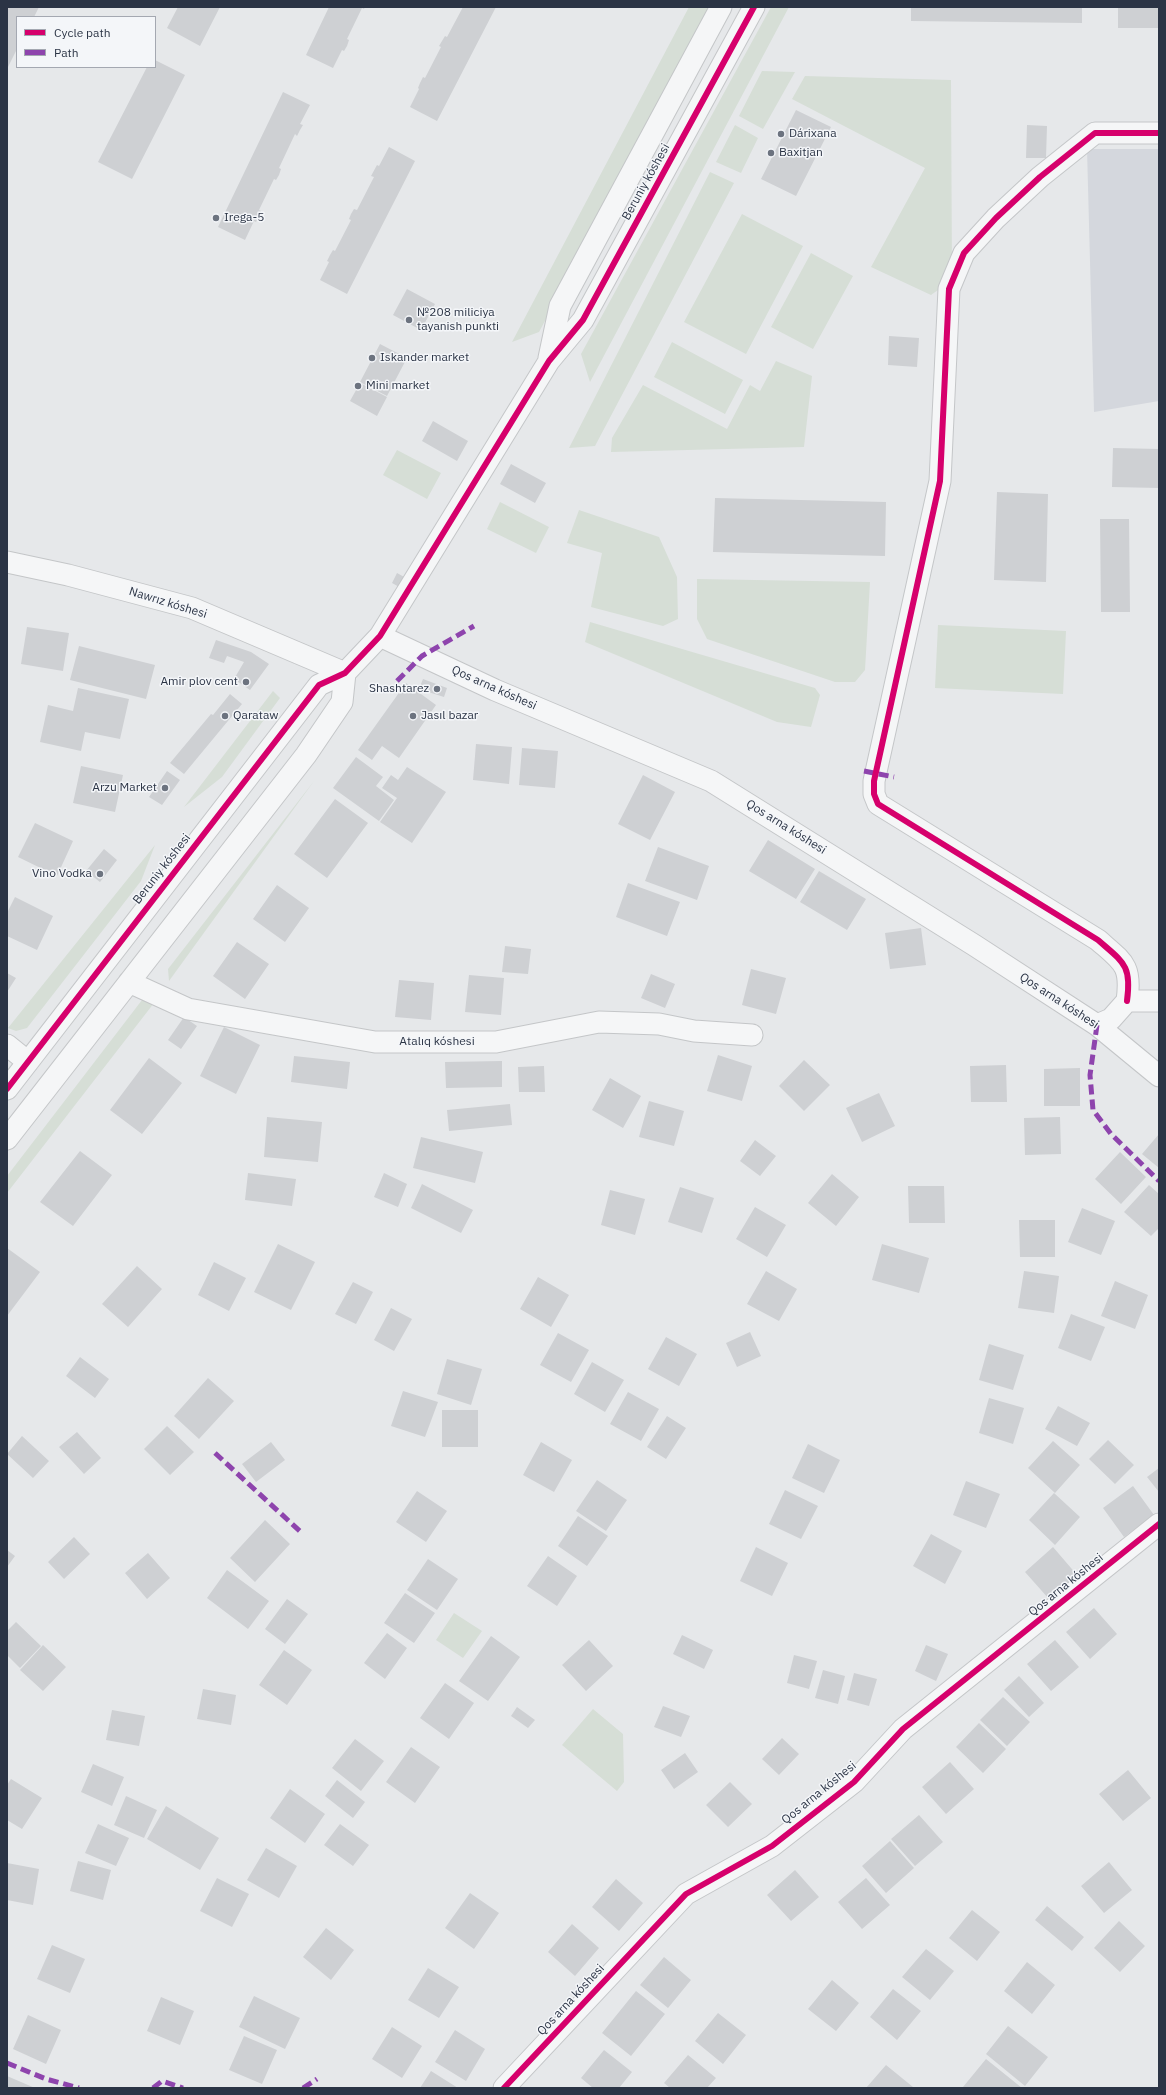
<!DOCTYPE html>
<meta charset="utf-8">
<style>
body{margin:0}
#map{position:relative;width:1166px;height:2095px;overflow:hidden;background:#e6e8ea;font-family:"IBM Plex Sans",sans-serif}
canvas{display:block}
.frame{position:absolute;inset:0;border:8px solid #2b3445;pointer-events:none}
.legend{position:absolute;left:16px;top:16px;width:140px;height:52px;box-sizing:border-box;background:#f4f6f9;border:1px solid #a4a8b1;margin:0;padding:5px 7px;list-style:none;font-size:12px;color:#2b3445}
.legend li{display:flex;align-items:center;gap:8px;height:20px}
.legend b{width:20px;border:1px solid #a4a8b1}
</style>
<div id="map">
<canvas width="1166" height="2095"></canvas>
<div class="frame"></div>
<ul class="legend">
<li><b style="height:5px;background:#d6006c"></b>Cycle path</li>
<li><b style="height:5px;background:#8e44ad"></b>Path</li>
</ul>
</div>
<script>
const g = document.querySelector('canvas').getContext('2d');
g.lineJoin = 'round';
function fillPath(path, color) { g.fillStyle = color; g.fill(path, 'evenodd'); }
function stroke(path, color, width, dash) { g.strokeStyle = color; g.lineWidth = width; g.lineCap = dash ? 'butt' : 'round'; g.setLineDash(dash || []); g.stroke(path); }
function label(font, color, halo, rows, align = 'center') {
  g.font = font + ' "IBM Plex Sans",sans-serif'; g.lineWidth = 3; g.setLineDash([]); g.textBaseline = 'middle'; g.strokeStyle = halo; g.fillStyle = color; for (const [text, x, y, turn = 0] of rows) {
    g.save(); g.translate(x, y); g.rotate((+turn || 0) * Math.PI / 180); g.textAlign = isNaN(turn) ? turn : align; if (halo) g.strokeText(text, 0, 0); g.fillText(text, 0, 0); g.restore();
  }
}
fillPath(new Path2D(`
 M 1087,149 L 1159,149 L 1159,401 L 1094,412 Z`), '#d4d7dd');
fillPath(new Path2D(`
 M 689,7 L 713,7 L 539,332 L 512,342 Z
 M 771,7 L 789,7 L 590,382 L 581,354 Z
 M 762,71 L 795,72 L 763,129 L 739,116 Z
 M 805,76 L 951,80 L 952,280 L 931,295 L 871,267 L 925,168 L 792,99 Z
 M 735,125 L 758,138 L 741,173 L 716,162 Z
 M 710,172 L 734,183 L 595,446 L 569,448 Z
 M 742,214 L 803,246 L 746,354 L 684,322 Z
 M 811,253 L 853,276 L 813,349 L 771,327 Z
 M 672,342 L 743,380 L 725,414 L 654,377 Z
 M 776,361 L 812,376 L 804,447 L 611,452 L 612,438 L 643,385 L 727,429 L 750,385 L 760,391 Z
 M 397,450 L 441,473 L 427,499 L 383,475 Z
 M 500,502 L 549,527 L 536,553 L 487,529 Z
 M 579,510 L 659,537 L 677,577 L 678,619 L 663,626 L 591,607 L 602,553 L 567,543 Z
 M 697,579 L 870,582 L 865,670 L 855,682 L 835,682 L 707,639 L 697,619 Z
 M 590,622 L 815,688 L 820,695 L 811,727 L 777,722 L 585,642 Z
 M 938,625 L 1066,631 L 1063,694 L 935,688 Z
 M 273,691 L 280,698 L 222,777 L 184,807 Z
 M 314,781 L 169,981 L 168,969 Z
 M 155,845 L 141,881 L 27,1028 L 16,1031 L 8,1028 Z
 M 142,1000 L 154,1003 L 7,1193 L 7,1176 Z
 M 454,1613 L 482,1631 L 463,1658 L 436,1640 Z
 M 593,1709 L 623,1734 L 624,1782 L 617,1791 L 562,1745 Z`), '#d6ded6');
fillPath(new Path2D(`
 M 7,7 L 39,7 L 34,17 L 17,17 L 17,49 L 7,69 Z
 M 178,7 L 220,7 L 200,46 L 167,28 Z
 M 329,7 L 365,7 L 364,9 L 362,8 L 347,39 L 349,40 L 347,46 L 344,51 L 342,50 L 333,68 L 306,55 Z
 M 463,7 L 496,7 L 437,121 L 410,107 L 419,89 L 418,88 L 420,83 L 423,77 L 425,78 L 441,47 L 439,46 L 445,36 L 447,37 Z
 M 911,7 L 1082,7 L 1082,23 L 911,21 Z
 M 1118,7 L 1159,7 L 1159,28 L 1118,28 Z
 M 155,60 L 185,75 L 132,179 L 98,162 L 147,67 L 155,67 Z
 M 283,92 L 310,105 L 300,124 L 303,125 L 300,130 L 297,136 L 295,134 L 279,168 L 281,169 L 279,175 L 276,180 L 274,179 L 259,210 L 261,211 L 256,222 L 254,221 L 245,240 L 218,227 Z
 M 796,110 L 831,127 L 796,196 L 761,179 Z
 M 1027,125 L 1047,126 L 1046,158 L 1026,158 Z
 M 389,147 L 415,161 L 347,294 L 320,280 L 329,262 L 327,261 L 330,255 L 333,250 L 335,251 L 351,220 L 349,219 L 351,214 L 354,209 L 357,210 L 374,177 L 371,176 L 377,165 L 379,166 Z
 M 407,289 L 435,304 L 421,330 L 393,315 Z
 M 889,336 L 919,338 L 917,367 L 888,365 Z
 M 380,344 L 407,358 L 387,396 L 360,382 Z
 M 360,383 L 387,397 L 377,416 L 350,401 Z
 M 433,421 L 468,441 L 457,461 L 422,441 Z
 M 1113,448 L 1159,449 L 1159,488 L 1112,487 Z
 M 511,464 L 546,483 L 535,503 L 500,484 Z
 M 997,492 L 1048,494 L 1046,582 L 994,580 Z
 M 715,498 L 886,502 L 885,556 L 713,552 Z
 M 1100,519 L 1129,519 L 1130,612 L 1101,612 Z
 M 397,573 L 406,578 L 401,588 L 392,583 Z
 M 27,627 L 69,633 L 63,671 L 21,664 Z
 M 216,640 L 251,652 L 269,664 L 250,690 L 234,679 L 244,662 L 227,656 L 224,663 L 209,658 Z
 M 79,646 L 155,665 L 146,699 L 70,680 Z
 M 423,679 L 447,688 L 444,697 L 419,689 Z
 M 406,683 L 436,705 L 399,758 L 382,746 L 372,760 L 358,750 Z
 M 78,688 L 129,699 L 120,739 L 85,732 L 81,751 L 40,742 L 48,705 L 73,711 Z
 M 230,694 L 242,704 L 184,774 L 170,763 L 211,714 L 213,715 Z
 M 476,744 L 512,747 L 509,784 L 473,780 Z
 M 522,748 L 558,751 L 555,788 L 519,785 Z
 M 356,757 L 383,777 L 376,786 L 394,800 L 379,821 L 333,788 Z
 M 81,766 L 123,775 L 115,812 L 73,803 Z
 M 407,767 L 446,792 L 412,843 L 380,822 L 397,798 L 382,788 L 391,775 L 398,780 Z
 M 167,771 L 180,780 L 162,805 L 149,797 Z
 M 643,775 L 675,792 L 650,840 L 618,824 Z
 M 335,799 L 368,823 L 327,878 L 294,854 Z
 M 35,823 L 73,841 L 57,876 L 18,857 Z
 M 768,840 L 815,869 L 796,899 L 749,871 Z
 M 658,847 L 709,866 L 697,900 L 645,881 Z
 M 104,849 L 117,860 L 100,882 L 86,871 Z
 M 819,871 L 866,899 L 847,930 L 800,902 Z
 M 628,883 L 680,902 L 667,936 L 616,917 Z
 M 277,885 L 309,908 L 285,942 L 253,919 Z
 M 15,897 L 53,916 L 37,950 L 7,936 L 7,913 Z
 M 921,928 L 926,965 L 890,969 L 885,933 Z
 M 237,942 L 269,964 L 245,999 L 213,976 Z
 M 505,946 L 531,949 L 528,974 L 502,972 Z
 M 751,969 L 786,978 L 776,1014 L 742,1005 Z
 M 7,973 L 16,978 L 7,992 Z
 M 651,974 L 675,984 L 665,1008 L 641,998 Z
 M 469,975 L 504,978 L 501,1015 L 465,1012 Z
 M 399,980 L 434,983 L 431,1020 L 395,1017 Z
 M 184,1017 L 197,1026 L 181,1049 L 168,1040 Z
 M 224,1027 L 260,1045 L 236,1094 L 200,1076 Z
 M 718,1055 L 752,1066 L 742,1101 L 707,1091 Z
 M 294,1056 L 350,1062 L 347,1089 L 291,1082 Z
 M 149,1058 L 182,1083 L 142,1134 L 110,1110 Z
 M 804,1060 L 830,1085 L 804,1111 L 779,1086 Z
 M 502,1061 L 502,1087 L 446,1088 L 445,1062 Z
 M 1006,1065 L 1007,1102 L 971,1102 L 970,1066 Z
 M 544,1066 L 545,1092 L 519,1092 L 518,1067 Z
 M 1080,1068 L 1080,1106 L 1044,1106 L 1044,1069 Z
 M 610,1078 L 641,1096 L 623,1128 L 592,1110 Z
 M 879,1093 L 895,1126 L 862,1142 L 846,1108 Z
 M 649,1101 L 684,1111 L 674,1146 L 639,1137 Z
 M 510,1104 L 512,1125 L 449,1131 L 447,1110 Z
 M 267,1117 L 322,1122 L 318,1162 L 264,1157 Z
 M 1060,1117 L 1061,1154 L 1025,1155 L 1024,1118 Z
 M 1159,1134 L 1159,1168 L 1142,1154 Z
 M 421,1137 L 483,1152 L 475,1183 L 413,1168 Z
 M 755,1140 L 776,1156 L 760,1176 L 740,1161 Z
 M 80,1151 L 112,1175 L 73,1226 L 40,1202 Z
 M 1120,1152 L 1146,1177 L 1121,1204 L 1095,1179 Z
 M 248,1173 L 296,1179 L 292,1206 L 245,1200 Z
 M 384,1173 L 407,1184 L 398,1207 L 374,1197 Z
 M 832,1174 L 859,1197 L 836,1226 L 808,1203 Z
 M 422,1184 L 473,1210 L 461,1233 L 411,1208 Z
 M 1149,1185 L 1159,1194 L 1159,1228 L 1151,1236 L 1124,1212 Z
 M 908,1186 L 944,1186 L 945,1223 L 909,1223 Z
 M 680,1187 L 714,1198 L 702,1233 L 668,1222 Z
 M 610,1190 L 645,1199 L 635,1235 L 601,1225 Z
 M 755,1207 L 786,1225 L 767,1257 L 736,1239 Z
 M 1082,1208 L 1115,1221 L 1101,1255 L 1068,1242 Z
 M 1019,1220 L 1055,1220 L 1055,1257 L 1020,1257 Z
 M 278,1244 L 315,1262 L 291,1310 L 254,1292 Z
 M 882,1244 L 929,1258 L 919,1293 L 872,1280 Z
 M 7,1248 L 40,1272 L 7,1316 Z
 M 214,1262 L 246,1278 L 229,1311 L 198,1295 Z
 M 137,1266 L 162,1289 L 128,1327 L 102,1304 Z
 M 766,1271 L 797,1289 L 779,1321 L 747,1304 Z
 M 1024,1271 L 1059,1276 L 1054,1313 L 1018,1308 Z
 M 538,1277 L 569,1295 L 551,1327 L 520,1309 Z
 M 1115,1281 L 1148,1295 L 1135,1329 L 1101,1316 Z
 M 353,1282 L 373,1292 L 356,1324 L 335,1314 Z
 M 391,1308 L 412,1319 L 394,1351 L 374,1340 Z
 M 1071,1314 L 1105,1327 L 1091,1361 L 1058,1348 Z
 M 750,1332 L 761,1356 L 737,1367 L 726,1343 Z
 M 558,1333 L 589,1350 L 571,1382 L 540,1365 Z
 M 666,1337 L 697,1354 L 679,1386 L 648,1369 Z
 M 989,1344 L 1024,1355 L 1013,1390 L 979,1380 Z
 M 80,1357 L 109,1379 L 95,1398 L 66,1376 Z
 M 447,1359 L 482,1369 L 471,1405 L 437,1394 Z
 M 592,1362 L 624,1380 L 605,1412 L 574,1394 Z
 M 208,1378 L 234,1401 L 199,1439 L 174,1416 Z
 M 403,1391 L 438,1402 L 425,1437 L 391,1426 Z
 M 628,1392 L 659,1409 L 641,1441 L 610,1424 Z
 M 989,1398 L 1024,1408 L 1013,1444 L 979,1433 Z
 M 1058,1406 L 1090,1423 L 1077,1446 L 1045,1429 Z
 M 442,1410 L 478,1410 L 478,1447 L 442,1447 Z
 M 667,1416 L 686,1428 L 666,1459 L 647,1447 Z
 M 167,1426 L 194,1452 L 170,1475 L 144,1449 Z
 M 77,1432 L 101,1458 L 84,1474 L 59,1447 Z
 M 22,1436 L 49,1461 L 33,1478 L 7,1454 Z
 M 1108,1440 L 1134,1465 L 1115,1484 L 1089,1459 Z
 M 1053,1441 L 1080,1465 L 1055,1493 L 1028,1468 Z
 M 271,1442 L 285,1460 L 256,1482 L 242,1464 Z
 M 541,1442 L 572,1460 L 554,1492 L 523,1475 Z
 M 808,1444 L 840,1460 L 824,1493 L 792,1478 Z
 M 1159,1468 L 1159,1492 L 1147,1477 Z
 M 597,1480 L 627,1500 L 606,1531 L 576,1511 Z
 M 966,1481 L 1000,1494 L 986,1528 L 953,1515 Z
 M 1133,1486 L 1154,1515 L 1124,1537 L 1103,1508 Z
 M 785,1490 L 818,1506 L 801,1539 L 769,1524 Z
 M 417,1491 L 447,1511 L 426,1542 L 396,1522 Z
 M 1054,1493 L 1080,1517 L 1055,1545 L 1029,1520 Z
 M 578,1516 L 608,1536 L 587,1566 L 558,1546 Z
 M 265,1520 L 290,1544 L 255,1582 L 230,1558 Z
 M 931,1534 L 962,1551 L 945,1584 L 913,1566 Z
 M 74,1537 L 90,1554 L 64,1579 L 48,1562 Z
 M 756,1547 L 788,1563 L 772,1596 L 740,1581 Z
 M 1053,1547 L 1077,1575 L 1049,1599 L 1025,1572 Z
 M 7,1550 L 15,1556 L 7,1567 Z
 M 148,1553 L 170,1578 L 147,1599 L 125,1573 Z
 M 548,1556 L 577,1576 L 557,1606 L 527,1586 Z
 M 428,1559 L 458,1579 L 437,1610 L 407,1590 Z
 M 227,1570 L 269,1601 L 248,1629 L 207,1598 Z
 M 405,1593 L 435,1613 L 414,1643 L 384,1623 Z
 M 287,1599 L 308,1614 L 285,1644 L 265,1629 Z
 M 1094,1608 L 1117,1634 L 1090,1659 L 1066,1632 Z
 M 16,1622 L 41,1646 L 20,1668 L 7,1655 L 7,1631 Z
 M 387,1633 L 407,1648 L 385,1679 L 364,1663 Z
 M 682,1635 L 713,1650 L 704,1669 L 673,1654 Z
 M 491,1636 L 520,1657 L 488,1701 L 459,1681 Z
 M 589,1640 L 613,1666 L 586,1691 L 562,1665 Z
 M 1055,1640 L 1079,1667 L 1051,1691 L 1027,1664 Z
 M 43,1645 L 66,1667 L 43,1691 L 20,1670 Z
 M 926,1645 L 948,1654 L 936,1681 L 915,1671 Z
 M 284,1650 L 312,1670 L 287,1705 L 259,1685 Z
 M 794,1655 L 817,1661 L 809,1689 L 787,1683 Z
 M 823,1670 L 845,1676 L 838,1704 L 815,1698 Z
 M 854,1673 L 877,1679 L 869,1706 L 847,1700 Z
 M 1019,1676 L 1044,1703 L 1029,1717 L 1004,1690 Z
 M 445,1683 L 474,1703 L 449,1739 L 420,1718 Z
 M 203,1689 L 236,1695 L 231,1725 L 197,1719 Z
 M 1003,1697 L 1030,1722 L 1007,1746 L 980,1720 Z
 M 663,1706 L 690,1716 L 681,1737 L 654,1727 Z
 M 517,1707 L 535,1720 L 528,1728 L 511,1716 Z
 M 112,1710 L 145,1716 L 139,1746 L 106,1740 Z
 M 979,1723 L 1006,1749 L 983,1773 L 956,1747 Z
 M 782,1738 L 799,1754 L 779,1775 L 762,1759 Z
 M 355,1739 L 384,1761 L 361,1791 L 332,1768 Z
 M 411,1747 L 440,1767 L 415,1803 L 386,1782 Z
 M 685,1753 L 698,1772 L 674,1789 L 661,1770 Z
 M 950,1762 L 974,1789 L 946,1814 L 922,1787 Z
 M 93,1764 L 124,1777 L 112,1806 L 81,1792 Z
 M 1128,1770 L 1151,1798 L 1123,1821 L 1099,1794 Z
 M 11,1779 L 42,1798 L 22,1829 L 7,1820 L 7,1785 Z
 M 337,1780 L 365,1802 L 353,1818 L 325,1796 Z
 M 730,1782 L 752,1804 L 728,1827 L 706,1805 Z
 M 290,1789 L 325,1814 L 305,1843 L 270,1818 Z
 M 126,1796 L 157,1810 L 144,1838 L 114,1825 Z
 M 166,1806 L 219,1838 L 200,1870 L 147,1839 Z
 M 919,1815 L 943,1842 L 915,1866 L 891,1839 Z
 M 98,1824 L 129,1838 L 116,1866 L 85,1853 Z
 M 340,1824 L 369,1845 L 353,1866 L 324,1845 Z
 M 890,1841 L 914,1868 L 886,1893 L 862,1866 Z
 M 266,1848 L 297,1866 L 279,1898 L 247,1880 Z
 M 78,1861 L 111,1870 L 103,1900 L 70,1891 Z
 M 1109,1862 L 1132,1890 L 1104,1913 L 1081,1886 Z
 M 7,1863 L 39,1869 L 33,1905 L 7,1900 Z
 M 795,1870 L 819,1897 L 791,1921 L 767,1895 Z
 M 217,1878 L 249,1894 L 232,1927 L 200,1911 Z
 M 866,1878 L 890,1905 L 862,1929 L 838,1902 Z
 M 616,1879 L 643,1903 L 619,1931 L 592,1907 Z
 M 470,1893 L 499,1913 L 474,1949 L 445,1928 Z
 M 1047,1906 L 1084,1937 L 1072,1951 L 1035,1920 Z
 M 972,1910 L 1000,1932 L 977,1961 L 949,1938 Z
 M 1119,1921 L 1145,1946 L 1120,1972 L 1094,1948 Z
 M 572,1924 L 599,1948 L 575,1976 L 548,1952 Z
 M 326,1928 L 354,1950 L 331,1980 L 303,1957 Z
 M 52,1945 L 85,1959 L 70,1993 L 37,1979 Z
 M 926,1949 L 954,1971 L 930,2000 L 902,1977 Z
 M 664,1957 L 691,1980 L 668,2008 L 640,1985 Z
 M 1027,1962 L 1055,1985 L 1032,2014 L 1004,1991 Z
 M 428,1968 L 459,1987 L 439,2018 L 408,2000 Z
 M 832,1980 L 859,2003 L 836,2031 L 808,2009 Z
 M 893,1989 L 921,2011 L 897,2040 L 870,2017 Z
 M 636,1991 L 665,2014 L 631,2056 L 602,2033 Z
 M 254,1996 L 300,2018 L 285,2049 L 239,2027 Z
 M 161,1997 L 194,2011 L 180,2045 L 147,2031 Z
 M 718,2013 L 746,2035 L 723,2064 L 695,2041 Z
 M 28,2015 L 61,2030 L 46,2064 L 13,2049 Z
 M 1008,2026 L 1048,2057 L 1025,2086 L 986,2054 Z
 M 392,2027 L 422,2046 L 402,2078 L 372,2059 Z
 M 455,2030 L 485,2049 L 466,2081 L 435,2062 Z
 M 244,2036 L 277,2050 L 262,2084 L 229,2070 Z
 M 604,2050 L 632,2072 L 619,2088 L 593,2088 L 581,2078 Z
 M 688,2055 L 716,2078 L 707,2088 L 670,2088 L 664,2083 Z
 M 986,2059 L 1022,2088 L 963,2087 Z
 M 886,2065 L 913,2087 L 913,2088 L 866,2088 Z
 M 431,2071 L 458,2088 L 420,2088 Z
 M 7,2076 L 35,2088 L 7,2088 Z`), '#ced0d3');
const minor = new Path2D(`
 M 549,358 L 560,306 L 721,7
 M 7,562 L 68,575 L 192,608 L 345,673
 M 380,636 L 495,690 L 711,781 L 974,945 L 1097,1025 L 1159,1076
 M 129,982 L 188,1009 L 375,1042 L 496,1042 L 599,1022 L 659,1024 L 694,1031 L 752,1035
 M 1127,1001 C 1132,965 1123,962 1098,940 L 878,804 L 874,794 L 874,781 L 940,481 L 949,289 L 964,253 L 996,218 L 1040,177 L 1095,133 L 1159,133
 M 1097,1025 L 1111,1019 L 1127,1001 L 1159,1001
 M 7,1045 L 28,1062
 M 7,1089 L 319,685 L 345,673 L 380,636 L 549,361 L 583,320 L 754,7
 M 7,1139 L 306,755 L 342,702 L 345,673
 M 504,2088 L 686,1894 L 772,1846 L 854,1782 L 903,1729 L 1159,1524`);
stroke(minor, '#c4c6c8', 23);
stroke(minor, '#f5f6f7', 21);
stroke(new Path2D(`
 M 397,681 L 422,656 L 474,626
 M 864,771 L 894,777
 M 1097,1025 L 1090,1075 L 1093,1110 L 1111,1134 L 1159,1181
 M 215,1453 L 303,1534
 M 7,2063 L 46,2079 L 79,2088
 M 153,2088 L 162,2081 L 183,2088
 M 303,2088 L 317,2079`), '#8e44ad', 5, [10, 5]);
stroke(new Path2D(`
 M 1127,1001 C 1132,965 1123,962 1098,940 L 878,804 L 874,794 L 874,781 L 940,481 L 949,289 L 964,253 L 996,218 L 1040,177 L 1095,133 L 1159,133
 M 7,1089 L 319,685 L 345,673 L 380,636 L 549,361 L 583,320 L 754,7
 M 504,2088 L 686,1894 L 772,1846 L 854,1782 L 903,1729 L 1159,1524`), '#d6006c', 6);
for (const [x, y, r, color] of [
 [781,134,4,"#6c737f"],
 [771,153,4,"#6c737f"],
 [216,218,4,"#6c737f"],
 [409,320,4,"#6c737f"],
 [372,358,4,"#6c737f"],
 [358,386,4,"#6c737f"],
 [246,682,4,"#6c737f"],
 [437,689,4,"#6c737f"],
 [225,716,4,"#6c737f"],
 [413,716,4,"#6c737f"],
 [165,788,4,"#6c737f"],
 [100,874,4,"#6c737f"]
]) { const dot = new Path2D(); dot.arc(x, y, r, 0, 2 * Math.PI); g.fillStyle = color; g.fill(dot); stroke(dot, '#f4f6f9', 1.5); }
label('12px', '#2b3445', '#f4f6f9', [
 ["Dárixana",789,134],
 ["Baxitjan",779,153],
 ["Irega-5",224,218],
 ["№208 miliciya",417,313],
 ["tayanish punkti",417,327],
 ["Iskander market",380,358],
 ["Mini market",366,386],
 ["Amir plov cent",238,682,"right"],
 ["Shashtarez",429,689,"right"],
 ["Qarataw",233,716],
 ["Jasıl bazar",421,716],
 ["Arzu Market",157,788,"right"],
 ["Vino Vodka",92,874,"right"]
], 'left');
label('12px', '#2b3445', '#f4f6f9', [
 ["Beruniy kóshesi",646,182,-61],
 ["Nawrız kóshesi",168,603,17],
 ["Qos arna kóshesi",494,688,24],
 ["Qos arna kóshesi",786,827,32],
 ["Beruniy kóshesi",162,869,-52],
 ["Qos arna kóshesi",1059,1001,33],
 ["Atalıq kóshesi",437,1042],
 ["Qos arna kóshesi",1066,1585,-39],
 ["Qos arna kóshesi",819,1793,-39],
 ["Qos arna kóshesi",571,2000,-47]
]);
</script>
